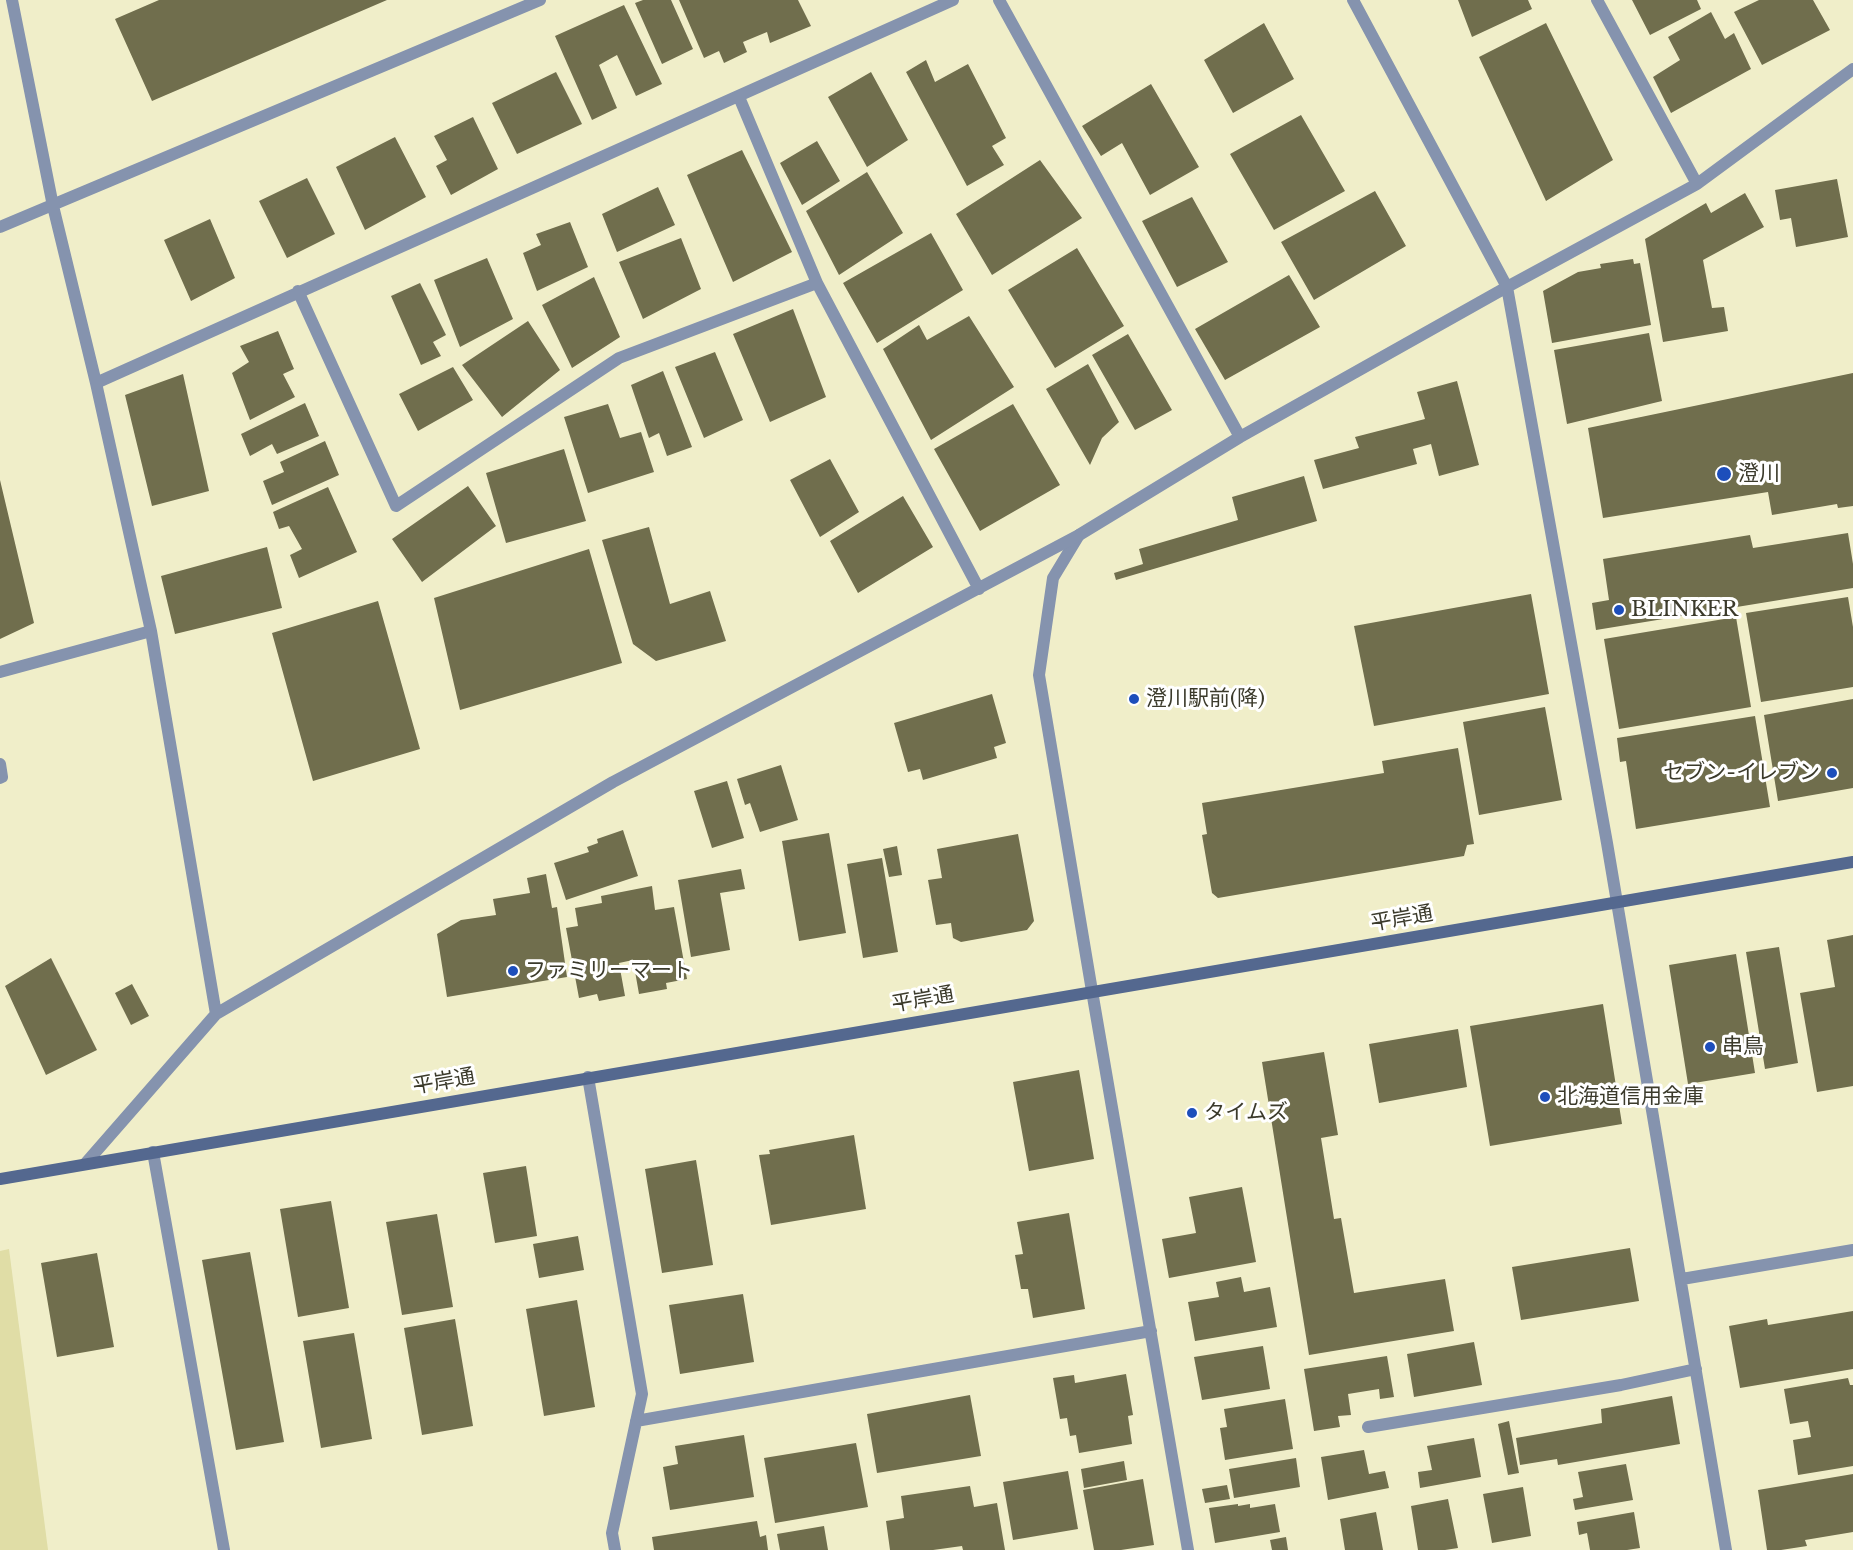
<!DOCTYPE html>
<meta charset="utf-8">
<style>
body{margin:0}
canvas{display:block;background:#f0eec9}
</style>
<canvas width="1853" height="1550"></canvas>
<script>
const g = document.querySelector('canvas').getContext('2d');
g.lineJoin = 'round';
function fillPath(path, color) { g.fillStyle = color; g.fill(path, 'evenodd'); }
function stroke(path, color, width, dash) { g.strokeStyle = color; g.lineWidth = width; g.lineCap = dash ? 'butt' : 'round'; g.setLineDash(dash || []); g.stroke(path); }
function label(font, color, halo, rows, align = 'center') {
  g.font = font + ' "Libre Baskerville","Noto Sans JP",serif'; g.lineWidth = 6; g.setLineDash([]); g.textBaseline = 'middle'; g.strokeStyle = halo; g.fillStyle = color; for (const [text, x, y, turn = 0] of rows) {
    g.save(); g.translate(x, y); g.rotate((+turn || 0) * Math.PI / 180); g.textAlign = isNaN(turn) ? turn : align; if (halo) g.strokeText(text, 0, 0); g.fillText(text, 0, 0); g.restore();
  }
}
fillPath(new Path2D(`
 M 9,1249 L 48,1550 L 0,1550 L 0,1251 Z`), '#e0dda6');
fillPath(new Path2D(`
 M 159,0 L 387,0 L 152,101 L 115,19 Z
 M 643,0 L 671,0 L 693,49 L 662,64 L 635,3 Z
 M 679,0 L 798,0 L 811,26 L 770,43 L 767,32 L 743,42 L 747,52 L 724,63 L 719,51 L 704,58 Z
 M 1458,0 L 1528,0 L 1532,9 L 1472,37 Z
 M 1632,0 L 1697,0 L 1701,9 L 1650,35 Z
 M 1759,0 L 1813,0 L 1830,30 L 1762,65 L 1734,12 Z
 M 624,5 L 662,84 L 636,96 L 617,55 L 599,65 L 617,108 L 592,120 L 555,36 Z
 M 1711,12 L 1725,39 L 1734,33 L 1751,69 L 1671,113 L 1653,77 L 1680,60 L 1668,37 Z
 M 1264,23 L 1294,79 L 1233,113 L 1204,60 Z
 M 1546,23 L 1613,160 L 1546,201 L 1479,57 Z
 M 926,60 L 935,82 L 968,64 L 1006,138 L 992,146 L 1004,165 L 967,186 L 906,72 Z
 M 556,72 L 582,124 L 517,154 L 492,103 Z
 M 871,72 L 908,140 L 867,167 L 828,97 Z
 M 1151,84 L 1199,167 L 1150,195 L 1122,143 L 1101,156 L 1082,126 Z
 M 1301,115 L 1345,191 L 1274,230 L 1230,154 Z
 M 473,117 L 498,169 L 451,195 L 436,166 L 447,160 L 434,136 Z
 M 395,137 L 426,197 L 365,230 L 336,167 Z
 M 817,141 L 840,181 L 802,205 L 780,163 Z
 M 742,150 L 792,252 L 733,282 L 687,175 Z
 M 1040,160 L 1082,218 L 992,275 L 956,214 Z
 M 867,172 L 903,233 L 839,275 L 806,211 Z
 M 307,178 L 335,234 L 287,258 L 259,201 Z
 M 1837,179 L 1848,237 L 1796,247 L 1791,218 L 1780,220 L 1775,190 Z
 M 658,187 L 675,225 L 617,252 L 602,214 Z
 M 1375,191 L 1406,246 L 1314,300 L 1281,242 Z
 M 1745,193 L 1764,227 L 1703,260 L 1712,308 L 1724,307 L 1728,331 L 1663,342 L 1645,239 L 1706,203 L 1711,213 Z
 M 1192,197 L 1228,262 L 1177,287 L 1142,221 Z
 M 210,219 L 235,278 L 191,301 L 164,240 Z
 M 570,222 L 588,267 L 537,291 L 523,253 L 541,245 L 536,234 Z
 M 931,233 L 963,290 L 877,343 L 843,283 Z
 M 681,238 L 701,289 L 643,319 L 619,262 Z
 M 1077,248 L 1124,326 L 1055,368 L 1008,290 Z
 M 487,258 L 513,319 L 460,347 L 434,280 Z
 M 1633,259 L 1634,264 L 1640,263 L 1651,325 L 1552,343 L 1543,291 L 1578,272 L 1601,268 L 1600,264 Z
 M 1289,275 L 1320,327 L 1225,380 L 1195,329 Z
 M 594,277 L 620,337 L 572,368 L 542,305 Z
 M 420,283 L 446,335 L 433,342 L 441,356 L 421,365 L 391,296 Z
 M 793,309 L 826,397 L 770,422 L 733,334 Z
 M 969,316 L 1014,387 L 931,440 L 883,349 L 919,325 L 927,340 Z
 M 528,321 L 560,370 L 502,417 L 462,365 Z
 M 278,331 L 294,369 L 283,374 L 295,397 L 250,420 L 232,373 L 249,362 L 240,346 Z
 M 1649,333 L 1662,401 L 1567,424 L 1554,350 Z
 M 1128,334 L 1172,410 L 1135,430 L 1092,355 Z
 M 715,352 L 743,420 L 704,438 L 675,367 Z
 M 1088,364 L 1119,422 L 1102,438 L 1090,465 L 1046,389 Z
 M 453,367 L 473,400 L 418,431 L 399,394 Z
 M 663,371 L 692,447 L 667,456 L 659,433 L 649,438 L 631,385 Z
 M 1853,373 L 1853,506 L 1838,508 L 1837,504 L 1772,515 L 1768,492 L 1603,518 L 1588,428 Z
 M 183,374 L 209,491 L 152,506 L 125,395 Z
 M 1457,381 L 1479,465 L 1439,476 L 1431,444 L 1413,449 L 1417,464 L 1323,489 L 1314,460 L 1359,448 L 1355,437 L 1425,419 L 1417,392 Z
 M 305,403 L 319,436 L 277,454 L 272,444 L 250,456 L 241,434 Z
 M 608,404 L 620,438 L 641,432 L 654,472 L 588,493 L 564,417 Z
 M 1013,404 L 1060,485 L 980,531 L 934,449 Z
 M 325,441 L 339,475 L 272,505 L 263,481 L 284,472 L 280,462 Z
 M 564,449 L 586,521 L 506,543 L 486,473 Z
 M 830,459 L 859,512 L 820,537 L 790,480 Z
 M 1304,476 L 1317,521 L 1116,580 L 1114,573 L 1143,564 L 1139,549 L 1238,520 L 1232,497 Z
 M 0,480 L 34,623 L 0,639 Z
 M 468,486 L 496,526 L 422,582 L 392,539 Z
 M 328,487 L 357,552 L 299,578 L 290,555 L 302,549 L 289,526 L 279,529 L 273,512 Z
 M 903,496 L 933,547 L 858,593 L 830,541 Z
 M 649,527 L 670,604 L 710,591 L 726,641 L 656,661 L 633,644 L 602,540 Z
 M 1848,533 L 1853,564 L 1853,588 L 1596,630 L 1592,603 L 1609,600 L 1603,559 L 1750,535 L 1753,548 Z
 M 267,547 L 282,608 L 175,634 L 161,576 Z
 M 589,549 L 622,663 L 460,710 L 434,598 Z
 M 1531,594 L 1549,694 L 1374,726 L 1354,626 Z
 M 1848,597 L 1853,627 L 1853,687 L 1761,702 L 1746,613 Z
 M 378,601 L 420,749 L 313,781 L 272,633 Z
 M 1736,617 L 1751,707 L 1619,729 L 1604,639 Z
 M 992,694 L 1006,743 L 994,747 L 997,758 L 923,780 L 920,769 L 908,772 L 894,723 Z
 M 1853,699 L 1853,788 L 1778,801 L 1764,715 Z
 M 1545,707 L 1562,800 L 1479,815 L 1463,722 Z
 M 1755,716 L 1770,807 L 1636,829 L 1626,761 L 1620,762 L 1617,738 Z
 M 1458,748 L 1474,844 L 1467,845 L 1464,856 L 1218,898 L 1212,893 L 1202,835 L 1207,834 L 1202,803 L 1384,773 L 1382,761 Z
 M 781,765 L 798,820 L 760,832 L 750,803 L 745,805 L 737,779 Z
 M 727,781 L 744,838 L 712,848 L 694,791 Z
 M 623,830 L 638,876 L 566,900 L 554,863 L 589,852 L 587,847 L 598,843 L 597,839 Z
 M 829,833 L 846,933 L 799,941 L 782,841 Z
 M 1018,834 L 1034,921 L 1027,930 L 961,942 L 953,938 L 951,923 L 936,925 L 928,880 L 942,878 L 937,849 Z
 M 897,846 L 902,875 L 889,877 L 883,849 Z
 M 882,858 L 898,952 L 863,958 L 847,864 Z
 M 741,869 L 745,889 L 720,893 L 730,950 L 691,957 L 678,880 Z
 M 546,874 L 552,908 L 557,907 L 567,977 L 447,997 L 437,934 L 461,920 L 496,915 L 493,899 L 530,893 L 527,878 Z
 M 652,886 L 655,910 L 674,907 L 687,979 L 666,983 L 667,989 L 639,994 L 633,960 L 619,963 L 625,996 L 599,1001 L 597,994 L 579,998 L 566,928 L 578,926 L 575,908 L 602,903 L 601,896 Z
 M 1853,935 L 1853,1086 L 1817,1092 L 1800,993 L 1835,987 L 1827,940 Z
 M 1779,947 L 1798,1063 L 1765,1069 L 1746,952 Z
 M 1736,954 L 1755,1073 L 1688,1084 L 1669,965 Z
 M 51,958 L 97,1050 L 46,1075 L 5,986 Z
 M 132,984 L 149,1016 L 131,1025 L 115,993 Z
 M 1603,1004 L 1622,1124 L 1490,1146 L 1470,1026 Z
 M 1458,1029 L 1467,1087 L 1379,1103 L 1369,1044 Z
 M 1324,1052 L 1338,1135 L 1321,1138 L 1334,1219 L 1341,1218 L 1354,1293 L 1445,1279 L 1454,1331 L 1309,1355 L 1262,1062 Z
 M 1079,1070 L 1094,1159 L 1029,1171 L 1013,1082 Z
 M 854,1135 L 866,1209 L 771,1225 L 759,1155 L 770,1154 L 769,1150 Z
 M 696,1160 L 713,1265 L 662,1273 L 645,1169 Z
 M 526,1166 L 537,1236 L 495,1243 L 483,1173 Z
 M 1242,1187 L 1256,1262 L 1169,1278 L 1162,1239 L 1196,1233 L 1189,1197 Z
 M 331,1201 L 349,1308 L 298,1317 L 280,1209 Z
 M 1069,1213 L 1085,1309 L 1033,1318 L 1028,1289 L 1021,1289 L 1015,1255 L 1023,1254 L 1017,1222 Z
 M 437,1214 L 453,1307 L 402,1315 L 386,1222 Z
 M 578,1236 L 584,1270 L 539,1278 L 533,1244 Z
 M 1630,1248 L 1639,1301 L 1521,1320 L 1512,1267 Z
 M 250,1252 L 284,1442 L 236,1450 L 202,1260 Z
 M 97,1253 L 114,1347 L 57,1357 L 41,1263 Z
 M 1241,1277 L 1244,1292 L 1270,1287 L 1277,1327 L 1195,1341 L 1188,1302 L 1219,1297 L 1216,1282 Z
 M 743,1294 L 754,1362 L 680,1374 L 669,1305 Z
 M 577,1300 L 595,1407 L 544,1416 L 526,1309 Z
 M 1853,1311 L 1853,1369 L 1740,1388 L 1729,1326 L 1767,1319 L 1768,1325 Z
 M 455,1319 L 473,1426 L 422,1435 L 404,1328 Z
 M 354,1333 L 372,1439 L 321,1448 L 303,1341 Z
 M 1474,1342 L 1482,1385 L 1414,1397 L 1407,1354 Z
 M 1263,1346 L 1270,1389 L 1202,1400 L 1194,1357 Z
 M 1387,1356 L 1394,1397 L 1380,1399 L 1379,1389 L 1348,1394 L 1351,1415 L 1338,1416 L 1340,1427 L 1314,1431 L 1304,1369 Z
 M 1126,1374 L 1133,1415 L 1128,1416 L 1132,1444 L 1079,1453 L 1076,1435 L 1070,1436 L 1067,1418 L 1060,1419 L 1053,1378 L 1074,1375 L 1075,1383 Z
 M 1848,1378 L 1850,1385 L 1853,1385 L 1853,1466 L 1798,1475 L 1793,1440 L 1811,1437 L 1808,1421 L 1790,1424 L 1784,1389 Z
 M 970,1395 L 981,1456 L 877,1473 L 867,1414 Z
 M 1672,1396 L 1680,1444 L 1558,1465 L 1557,1459 L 1520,1465 L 1516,1438 L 1602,1423 L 1601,1409 Z
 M 1285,1399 L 1293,1449 L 1225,1460 L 1220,1428 L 1227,1427 L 1224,1409 Z
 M 1509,1421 L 1519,1473 L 1508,1475 L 1498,1424 Z
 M 744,1435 L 754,1497 L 670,1510 L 663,1467 L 678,1464 L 675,1446 Z
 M 1474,1438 L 1481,1477 L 1420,1488 L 1418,1472 L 1432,1470 L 1427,1446 Z
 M 856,1443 L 868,1507 L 775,1523 L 764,1458 Z
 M 1364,1450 L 1369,1474 L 1385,1471 L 1389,1488 L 1328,1500 L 1321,1457 Z
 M 1296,1458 L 1300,1487 L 1234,1498 L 1229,1469 Z
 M 1124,1461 L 1127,1480 L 1084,1488 L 1081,1469 Z
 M 1626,1464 L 1633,1500 L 1575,1510 L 1573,1499 L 1583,1497 L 1578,1472 Z
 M 1068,1471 L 1078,1529 L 1013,1540 L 1003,1482 Z
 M 1853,1474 L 1853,1532 L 1805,1540 L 1807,1546 L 1781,1550 L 1767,1550 L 1758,1490 Z
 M 1143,1479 L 1154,1545 L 1121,1550 L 1094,1550 L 1083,1490 Z
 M 1227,1485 L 1230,1499 L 1205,1503 L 1202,1489 Z
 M 970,1486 L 974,1507 L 997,1503 L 1005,1550 L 963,1550 L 962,1546 L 933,1550 L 890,1550 L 886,1521 L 904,1518 L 901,1496 Z
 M 1523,1487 L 1531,1536 L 1492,1543 L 1483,1494 Z
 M 1448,1499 L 1458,1548 L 1445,1550 L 1418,1550 L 1411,1506 Z
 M 1238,1504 L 1238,1506 L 1250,1504 L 1250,1508 L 1275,1504 L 1280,1532 L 1215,1543 L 1209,1508 Z
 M 1376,1512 L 1383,1550 L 1345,1550 L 1340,1519 Z
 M 1634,1512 L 1640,1548 L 1627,1550 L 1590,1550 L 1587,1533 L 1579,1535 L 1577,1522 Z
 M 757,1521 L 760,1537 L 766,1535 L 768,1550 L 654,1550 L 652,1537 Z
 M 824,1526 L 828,1550 L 780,1550 L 777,1534 Z
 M 1286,1537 L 1288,1550 L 1272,1550 L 1270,1540 Z`), '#706e4d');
stroke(new Path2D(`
 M 1079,535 L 1053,578 L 1039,675 L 1092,991
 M 153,1152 L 224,1550`), '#8593ae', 12);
stroke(new Path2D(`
 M 12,0 L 53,206 L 96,383 L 151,631 L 216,1014
 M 999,0 L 1240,437
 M 1353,0 L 1507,287 L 1607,843 L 1726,1550
 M 1597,0 L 1697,184
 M 739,97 L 817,283 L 979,589
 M 0,227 L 540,0
 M 298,291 L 396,506 L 619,358 L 817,283
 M 96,383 L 953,0
 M 0,672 L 151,631
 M 0,764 L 2,777 L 0,778
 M 1092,991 L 1188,1550
 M 588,1077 L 642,1394 L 612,1533 L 615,1550
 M 85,1164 L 216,1014 L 613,782 L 1079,535 L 1240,437 L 1507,287 L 1697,184 L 1853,69
 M 1682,1279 L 1853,1250
 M 636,1421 L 1151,1331
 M 1368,1427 L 1621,1385 L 1696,1369`), '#8593ae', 12);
stroke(new Path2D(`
 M 0,1179 L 1853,862`), '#54688f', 12);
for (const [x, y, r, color] of [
 [1724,474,8,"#1d4ebb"],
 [1619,610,6,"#1d4ebb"],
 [1134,699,6,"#1d4ebb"],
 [1832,773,6,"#1d4ebb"],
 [513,971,6,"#1d4ebb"],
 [1710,1047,6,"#1d4ebb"],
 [1545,1097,6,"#1d4ebb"],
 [1192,1113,6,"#1d4ebb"]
]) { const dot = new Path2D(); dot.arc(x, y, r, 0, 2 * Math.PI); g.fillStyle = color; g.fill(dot); stroke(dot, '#fff', 2); }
label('21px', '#3b3a2b', '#fff', [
 ["澄川",1738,474],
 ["BLINKER",1631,610],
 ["澄川駅前(降)",1146,699],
 ["セブン-イレブン",1820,773,"right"],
 ["ファミリーマート",525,971],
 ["串鳥",1722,1047],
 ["北海道信用金庫",1557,1097],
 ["タイムズ",1204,1113]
], 'left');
label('21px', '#3b3a2b', '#fff', [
 ["平岸通",1402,919,-10],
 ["平岸通",923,1000,-10],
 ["平岸通",444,1082,-10]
]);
</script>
